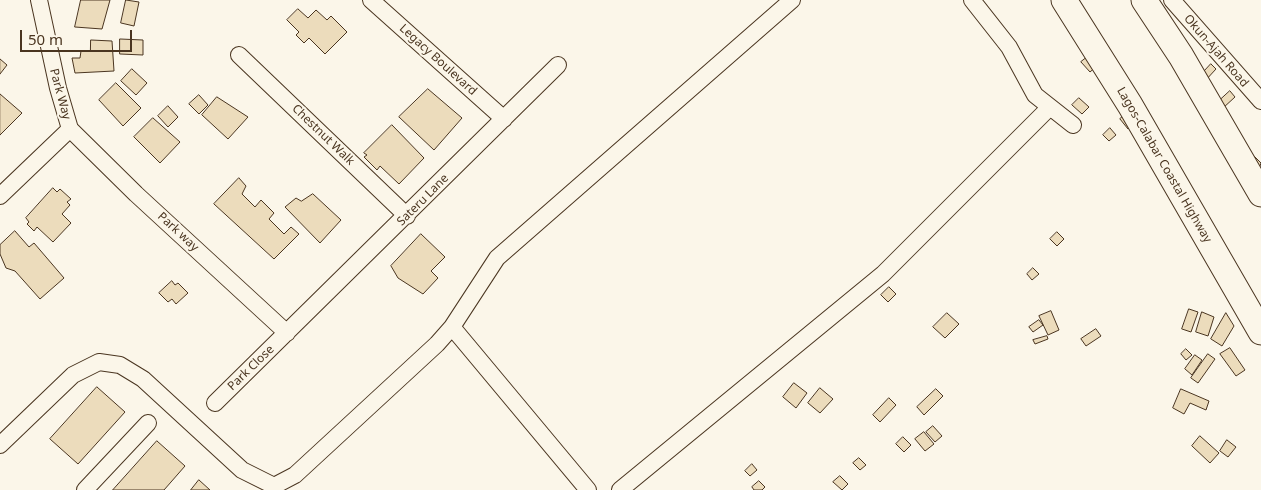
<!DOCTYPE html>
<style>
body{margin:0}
#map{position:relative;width:1261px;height:490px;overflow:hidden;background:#fbf6e9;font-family:"Noto Sans",sans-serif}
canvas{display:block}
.scale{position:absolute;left:20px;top:30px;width:112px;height:22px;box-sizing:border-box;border:2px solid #4a3520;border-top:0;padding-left:6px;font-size:15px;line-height:18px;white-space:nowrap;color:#4a3520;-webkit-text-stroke:4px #fbf6e9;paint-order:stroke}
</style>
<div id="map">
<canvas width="1261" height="490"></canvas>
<div class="scale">50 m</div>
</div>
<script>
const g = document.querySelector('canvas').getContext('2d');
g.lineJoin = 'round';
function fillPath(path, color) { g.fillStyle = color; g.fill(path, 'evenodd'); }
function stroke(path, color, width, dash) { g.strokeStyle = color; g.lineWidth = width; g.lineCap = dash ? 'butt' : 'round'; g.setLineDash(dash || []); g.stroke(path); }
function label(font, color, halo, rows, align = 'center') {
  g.font = font + ' "Noto Sans",sans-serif'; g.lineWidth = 4; g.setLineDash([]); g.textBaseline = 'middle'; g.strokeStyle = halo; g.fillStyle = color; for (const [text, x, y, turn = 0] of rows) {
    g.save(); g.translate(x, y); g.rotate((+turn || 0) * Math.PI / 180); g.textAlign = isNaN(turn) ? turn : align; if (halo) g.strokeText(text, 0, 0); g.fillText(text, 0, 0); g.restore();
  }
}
const building = new Path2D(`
 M 81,0 L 110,0 L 102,29 L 75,27 Z
 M 126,0 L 139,2 L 134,26 L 121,23 Z
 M 298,9 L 308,18 L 316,10 L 327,20 L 331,16 L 347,32 L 325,54 L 309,38 L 304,43 L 296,35 L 299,32 L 287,20 Z
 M 120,39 L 143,40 L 143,55 L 120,54 Z
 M 91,40 L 112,41 L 114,71 L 75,73 L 72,58 L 80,58 L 81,51 L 90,51 Z
 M 1090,55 L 1098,65 L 1090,72 L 1081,62 Z
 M 0,59 L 7,65 L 0,74 Z
 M 1211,64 L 1216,69 L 1204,82 L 1199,77 Z
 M 132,69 L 147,83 L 136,95 L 121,81 Z
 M 116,83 L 141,108 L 123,126 L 99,100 Z
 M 428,89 L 462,118 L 434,150 L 399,117 Z
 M 1230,91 L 1235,97 L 1223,108 L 1218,102 Z
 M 0,94 L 22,113 L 0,135 Z
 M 199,95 L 208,105 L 199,114 L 189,104 Z
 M 217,97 L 248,117 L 228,139 L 202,115 Z
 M 1079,98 L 1089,107 L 1082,114 L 1072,105 Z
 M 168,106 L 178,117 L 168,127 L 158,116 Z
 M 1126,114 L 1134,124 L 1128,129 L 1120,119 Z
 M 153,118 L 180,142 L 160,163 L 134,137 Z
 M 392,125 L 424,158 L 399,184 L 380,166 L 377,170 L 364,157 L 367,155 L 364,153 Z
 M 1110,128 L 1116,135 L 1109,141 L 1103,135 Z
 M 1255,157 L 1261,163 L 1258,172 L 1249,162 Z
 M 239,178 L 246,186 L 242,194 L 255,207 L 261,200 L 274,213 L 269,219 L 284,234 L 291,227 L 299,234 L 274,259 L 214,204 Z
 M 53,188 L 57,192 L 60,189 L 71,199 L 67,202 L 70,205 L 62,214 L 71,223 L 53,242 L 37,227 L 34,231 L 27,224 L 29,222 L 26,218 Z
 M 313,194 L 341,220 L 320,243 L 285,207 L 296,198 L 301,201 Z
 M 15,231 L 29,247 L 34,243 L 64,278 L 40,299 L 15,271 L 6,268 L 0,254 L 0,245 Z
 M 1057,232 L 1064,239 L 1057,246 L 1050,239 Z
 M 421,234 L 445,257 L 431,271 L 438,278 L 423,294 L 398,278 L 391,266 Z
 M 1033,268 L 1039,274 L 1032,280 L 1027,274 Z
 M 172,281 L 175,285 L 178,283 L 188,293 L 176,304 L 172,299 L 168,302 L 159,293 Z
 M 889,287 L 896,294 L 888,302 L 881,295 Z
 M 1189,309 L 1198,312 L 1191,332 L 1182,329 Z
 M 1051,311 L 1059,330 L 1048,335 L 1039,316 Z
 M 1202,312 L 1214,317 L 1208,336 L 1196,332 Z
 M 947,313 L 959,324 L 945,338 L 933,327 Z
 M 1226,313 L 1234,326 L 1222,346 L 1211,339 Z
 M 1039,320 L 1043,325 L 1033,332 L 1029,327 Z
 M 1096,329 L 1101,336 L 1086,346 L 1081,339 Z
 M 1047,336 L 1048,339 L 1035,344 L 1033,340 Z
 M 1230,348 L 1245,370 L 1236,376 L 1220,354 Z
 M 1186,349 L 1192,355 L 1186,360 L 1181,354 Z
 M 1208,354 L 1215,359 L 1198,383 L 1191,378 Z
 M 1195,355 L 1202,360 L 1192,375 L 1185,369 Z
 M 794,383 L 807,393 L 796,408 L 783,397 Z
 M 97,387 L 125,412 L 78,464 L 50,439 Z
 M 820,388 L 833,399 L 820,413 L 808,403 Z
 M 936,389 L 943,396 L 924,415 L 917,407 Z
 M 1181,389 L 1209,401 L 1206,410 L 1190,403 L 1184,414 L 1173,408 Z
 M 889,398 L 896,405 L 880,422 L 873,415 Z
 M 933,426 L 942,436 L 935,442 L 926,432 Z
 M 924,432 L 934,444 L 925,451 L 915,439 Z
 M 1200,436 L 1219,453 L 1210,463 L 1192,446 Z
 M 903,437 L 911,445 L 904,452 L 896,444 Z
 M 1227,440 L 1236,447 L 1228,457 L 1220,451 Z
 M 157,441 L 185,466 L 164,490 L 113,490 Z
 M 859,458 L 866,465 L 860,470 L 853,463 Z
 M 752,464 L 757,470 L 750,476 L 745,471 Z
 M 840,476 L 848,484 L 842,490 L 833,482 Z
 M 199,480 L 210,490 L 191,490 Z
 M 759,481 L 765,487 L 762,490 L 754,490 L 752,487 Z`);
fillPath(building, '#ecdcbc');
stroke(building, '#4a3520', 1);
const minor = new Path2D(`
 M 39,0 L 58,88 L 70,129 L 136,194 L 287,333
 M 371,0 L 504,119
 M 972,0 L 1009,47 L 1035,95 L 1073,125
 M 1172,0 L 1261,101
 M 239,55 L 407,216
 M 0,196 L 70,129
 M 452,327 L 588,490
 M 215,403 L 558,65
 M 0,445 L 73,375 L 99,362 L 120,365 L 143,379 L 242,470 L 274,486 L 295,475 L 437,344 L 452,327 L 497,258 L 792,0
 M 85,490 L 148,423
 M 620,490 L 883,274 L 1050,107`);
const highway = new Path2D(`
 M 1064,0 L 1130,105 L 1261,332
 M 1144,0 L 1181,56 L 1261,194`);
stroke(minor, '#4a3520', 18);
stroke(highway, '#4a3520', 27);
stroke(minor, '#fbf6e9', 16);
stroke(highway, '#fbf6e9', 25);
label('12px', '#4a3520', '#fbf6e9', [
 ["Okun-Ajah Road",1216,51,49],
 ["Legacy Boulevard",438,60,42],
 ["Park Way",60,94,75],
 ["Chestnut Walk",323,135,44],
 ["Lagos-Calabar Coastal Highway",1164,165,60],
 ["Sateru Lane",423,200,-45],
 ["Park way",178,232,43],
 ["Park Close",251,368,-44]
]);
</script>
